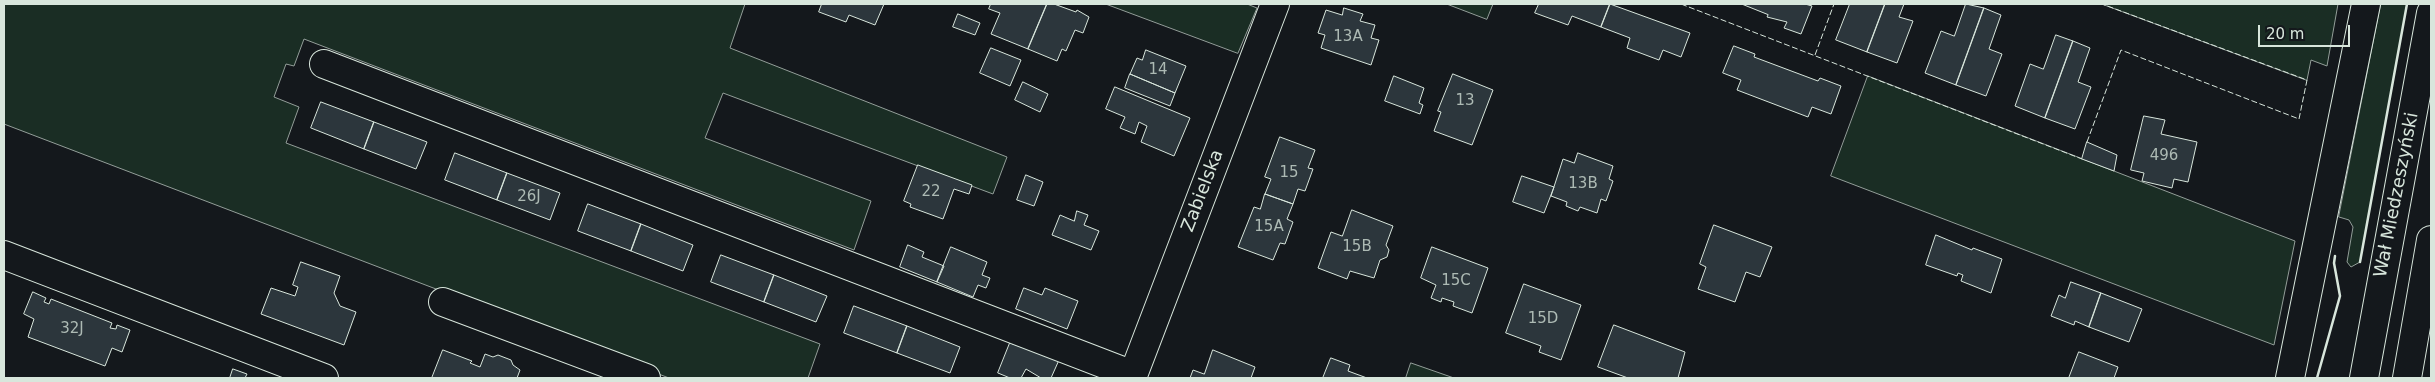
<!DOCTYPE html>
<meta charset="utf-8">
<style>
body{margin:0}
#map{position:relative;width:2435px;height:382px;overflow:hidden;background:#14181c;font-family:"DejaVu Sans",sans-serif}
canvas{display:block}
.frame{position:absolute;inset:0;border:5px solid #d8e6dc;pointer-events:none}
.scale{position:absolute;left:2258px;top:25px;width:92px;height:22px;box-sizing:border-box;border:2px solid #d8e6dc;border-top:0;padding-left:6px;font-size:15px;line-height:18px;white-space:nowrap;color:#d8e6dc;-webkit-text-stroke:4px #14181c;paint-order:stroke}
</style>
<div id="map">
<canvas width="2435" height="382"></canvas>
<div class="frame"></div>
<div class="scale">20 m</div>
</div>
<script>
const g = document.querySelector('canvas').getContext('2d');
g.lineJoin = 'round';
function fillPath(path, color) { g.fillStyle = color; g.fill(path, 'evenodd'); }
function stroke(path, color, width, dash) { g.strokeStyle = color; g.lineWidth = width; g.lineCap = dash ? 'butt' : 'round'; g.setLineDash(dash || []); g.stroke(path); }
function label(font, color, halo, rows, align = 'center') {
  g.font = font + ' "DejaVu Sans",sans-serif'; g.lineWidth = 4; g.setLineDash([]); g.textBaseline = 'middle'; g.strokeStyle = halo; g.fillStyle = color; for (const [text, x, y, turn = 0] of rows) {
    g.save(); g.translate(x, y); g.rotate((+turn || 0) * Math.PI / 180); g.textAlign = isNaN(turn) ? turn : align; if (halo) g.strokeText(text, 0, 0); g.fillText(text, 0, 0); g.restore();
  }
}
const green = new Path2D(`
 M 4,4 L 745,4 L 730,48 L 1007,157 L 993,194 L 723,93 L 705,138 L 871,201 L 854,250 L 304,39 L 294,66 L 286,64 L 274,97 L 299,107 L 286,143 L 820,344 L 808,378 L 669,378 L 4,124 Z
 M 1106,4 L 1247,4 L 1257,8 L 1238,53 Z
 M 1447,4 L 1493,4 L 1487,19 Z
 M 2102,4 L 2338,4 L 2327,66 L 2311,60 L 2307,80 Z
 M 2381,4 L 2407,4 L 2360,262 L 2351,267 L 2347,262 L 2353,227 L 2349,220 L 2339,217 Z
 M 1868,76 L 2295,241 L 2274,345 L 1831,176 Z
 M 1411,363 L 1454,378 L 1406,378 Z`);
fillPath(green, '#1a2d24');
stroke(green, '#939e99', 1);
const building = new Path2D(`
 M 822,4 L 884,4 L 875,25 L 849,15 L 846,22 L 819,12 Z
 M 991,4 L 1047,4 L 1028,49 L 991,34 L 1000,13 L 989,9 Z
 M 1047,4 L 1054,4 L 1076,12 L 1077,10 L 1089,17 L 1083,33 L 1075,30 L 1066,51 L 1062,49 L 1057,61 L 1028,49 Z
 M 1539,4 L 1610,4 L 1601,27 L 1572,16 L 1568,25 L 1535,13 Z
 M 1610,4 L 1690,33 L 1681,57 L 1663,50 L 1659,60 L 1627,48 L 1630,38 L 1601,27 Z
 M 1742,4 L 1805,4 L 1812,6 L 1801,34 L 1784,28 L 1787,22 L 1767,17 L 1768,15 Z
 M 1850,4 L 1885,4 L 1867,52 L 1836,40 Z
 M 1885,4 L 1904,4 L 1899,17 L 1913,21 L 1897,63 L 1867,52 Z
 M 1966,4 L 1984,8 L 1956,85 L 1925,73 L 1941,31 L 1954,36 Z
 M 1344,8 L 1363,14 L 1360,21 L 1375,25 L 1371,38 L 1379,40 L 1371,65 L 1321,48 L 1325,35 L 1318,33 L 1326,10 L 1342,15 Z
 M 1984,8 L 2001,15 L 1989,49 L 2002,54 L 1986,96 L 1956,85 Z
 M 958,14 L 980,23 L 975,35 L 953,27 Z
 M 2056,35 L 2073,41 L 2045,118 L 2015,106 L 2030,64 L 2043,69 Z
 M 2073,41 L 2090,48 L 2078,82 L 2091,87 L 2075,129 L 2045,118 Z
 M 1734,46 L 1755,54 L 1754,57 L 1818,81 L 1820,78 L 1841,86 L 1831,114 L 1812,107 L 1808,117 L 1737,90 L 1741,80 L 1723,73 Z
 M 991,48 L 1021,60 L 1010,86 L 980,73 Z
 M 1146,50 L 1186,66 L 1175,93 L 1130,74 L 1137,58 L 1142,60 Z
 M 1130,74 L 1175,93 L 1170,106 L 1125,88 Z
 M 1453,74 L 1493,90 L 1472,145 L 1434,131 L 1441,112 L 1438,111 Z
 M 1394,76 L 1424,88 L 1419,103 L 1423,105 L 1420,114 L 1385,101 Z
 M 1023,82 L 1048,94 L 1040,112 L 1015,100 Z
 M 1115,87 L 1190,118 L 1174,156 L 1141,142 L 1147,126 L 1139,122 L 1135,134 L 1120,128 L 1125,117 L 1106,109 Z
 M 321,102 L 374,122 L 364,149 L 311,128 Z
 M 2144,116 L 2165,120 L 2161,134 L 2197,142 L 2188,182 L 2174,179 L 2172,188 L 2142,181 L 2144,173 L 2131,170 Z
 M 374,122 L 427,142 L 416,169 L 364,149 Z
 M 1280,137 L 1315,150 L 1308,168 L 1313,169 L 1305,191 L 1298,189 L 1293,204 L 1265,194 L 1271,179 L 1265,177 Z
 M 2087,142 L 2117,155 L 2114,171 L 2082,159 Z
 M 455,153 L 507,173 L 497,200 L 445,180 Z
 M 1578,153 L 1613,166 L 1609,179 L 1613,181 L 1606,201 L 1601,199 L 1597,213 L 1580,207 L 1578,211 L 1566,206 L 1567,202 L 1551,196 L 1563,159 L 1574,163 Z
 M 918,165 L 972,185 L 969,194 L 954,189 L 943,219 L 910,207 L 911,204 L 904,201 Z
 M 507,173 L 560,193 L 550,220 L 497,200 Z
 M 1026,175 L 1043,182 L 1034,206 L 1017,200 Z
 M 1522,176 L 1554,187 L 1544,213 L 1513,202 Z
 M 1265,194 L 1293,204 L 1287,219 L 1293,222 L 1285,244 L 1280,243 L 1273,260 L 1238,247 L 1254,207 L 1260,209 Z
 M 588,204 L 641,224 L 631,251 L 578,231 Z
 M 1352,210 L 1393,226 L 1386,245 L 1389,250 L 1387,257 L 1380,260 L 1374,278 L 1350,271 L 1347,279 L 1318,268 L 1331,232 L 1342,236 Z
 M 1077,211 L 1088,215 L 1084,225 L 1099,231 L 1091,250 L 1052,235 L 1060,215 L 1074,221 Z
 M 641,224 L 693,245 L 683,271 L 631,251 Z
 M 1714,225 L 1772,247 L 1760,277 L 1746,272 L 1735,302 L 1698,289 L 1706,267 L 1700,264 Z
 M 1936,235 L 1972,250 L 1973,248 L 2002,259 L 1991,293 L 1961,281 L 1963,275 L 1958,273 L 1957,276 L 1926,265 Z
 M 908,245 L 924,252 L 922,257 L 944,266 L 937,282 L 900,267 Z
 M 951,247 L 987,262 L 982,275 L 990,278 L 986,288 L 978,285 L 973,297 L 937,282 Z
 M 1432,247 L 1488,268 L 1472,313 L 1453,306 L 1454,302 L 1442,298 L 1441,302 L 1431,298 L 1436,285 L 1421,278 Z
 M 721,255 L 774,275 L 764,302 L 711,282 Z
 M 301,262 L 340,276 L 334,293 L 340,306 L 356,312 L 344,345 L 261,314 L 271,288 L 295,296 L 298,287 L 293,285 Z
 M 774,275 L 827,296 L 816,322 L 764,302 Z
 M 2071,282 L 2101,293 L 2089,327 L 2075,321 L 2074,325 L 2051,316 L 2059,295 L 2065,298 Z
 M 1524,284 L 1581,305 L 1561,360 L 1539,352 L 1541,346 L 1506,333 Z
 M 1024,288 L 1042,295 L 1045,288 L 1078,301 L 1067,329 L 1016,309 Z
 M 33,292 L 46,298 L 44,302 L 49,304 L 51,299 L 112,323 L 110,328 L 116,329 L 117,325 L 130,330 L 122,352 L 112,348 L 105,366 L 28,337 L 34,319 L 24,314 Z
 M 2101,293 L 2142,309 L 2129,342 L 2089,327 Z
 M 854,306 L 907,326 L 897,353 L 844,333 Z
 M 1614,325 L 1685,352 L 1678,378 L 1628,378 L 1598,367 Z
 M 907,326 L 960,347 L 950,373 L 897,353 Z
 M 1010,343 L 1059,360 L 1051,378 L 1041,378 L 1026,369 L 1021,378 L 1010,378 L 998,373 Z
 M 443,350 L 472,361 L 470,363 L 480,367 L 485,354 L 493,357 L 498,355 L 511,360 L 513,365 L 520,370 L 517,378 L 432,378 Z
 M 1213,350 L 1255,367 L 1251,378 L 1190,378 L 1193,370 L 1204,374 Z
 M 2079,352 L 2118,367 L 2114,378 L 2069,378 Z
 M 1331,358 L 1350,365 L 1348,371 L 1367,378 L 1323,378 Z
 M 233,369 L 247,374 L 245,378 L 230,378 Z`);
fillPath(building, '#2c363c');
stroke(building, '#d8e6dc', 1);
const minor = new Path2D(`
 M 324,64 L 1133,375
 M 4,255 L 324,378
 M 443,302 L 646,378
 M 1132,378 L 1275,4
 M 2290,378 L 2366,4`);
const major = new Path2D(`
 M 2364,378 L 2431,13
 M 2407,378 L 2431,240`);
stroke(minor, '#d8e6dc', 30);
stroke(major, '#d8e6dc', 30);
stroke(minor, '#14181c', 28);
stroke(major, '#14181c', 28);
stroke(new Path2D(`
 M 1681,4 L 2082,159
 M 1815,55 L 1834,4
 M 2087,142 L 2121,50 L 2299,119 L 2307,80 L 2102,4`), '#d8e6dc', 1, [6, 2.5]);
stroke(new Path2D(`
 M 2360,262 L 2407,4
 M 2317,378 L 2340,296 L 2334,263 L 2335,256`), '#d8e6dc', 2.5);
label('15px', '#adbab4', null, [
 ["13A",1348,37],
 ["14",1158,70],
 ["13",1465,101],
 ["496",2164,156],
 ["15",1289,173],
 ["13B",1583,184],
 ["22",931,192],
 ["26J",529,197],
 ["15A",1269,227],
 ["15B",1357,247],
 ["15C",1456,281],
 ["15D",1543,319],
 ["32J",72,329]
]);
label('18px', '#d8e6dc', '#14181c', [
 ["Zabielska",1203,191,-69],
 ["Wał Miedzeszyński",2397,195,-79]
]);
</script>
